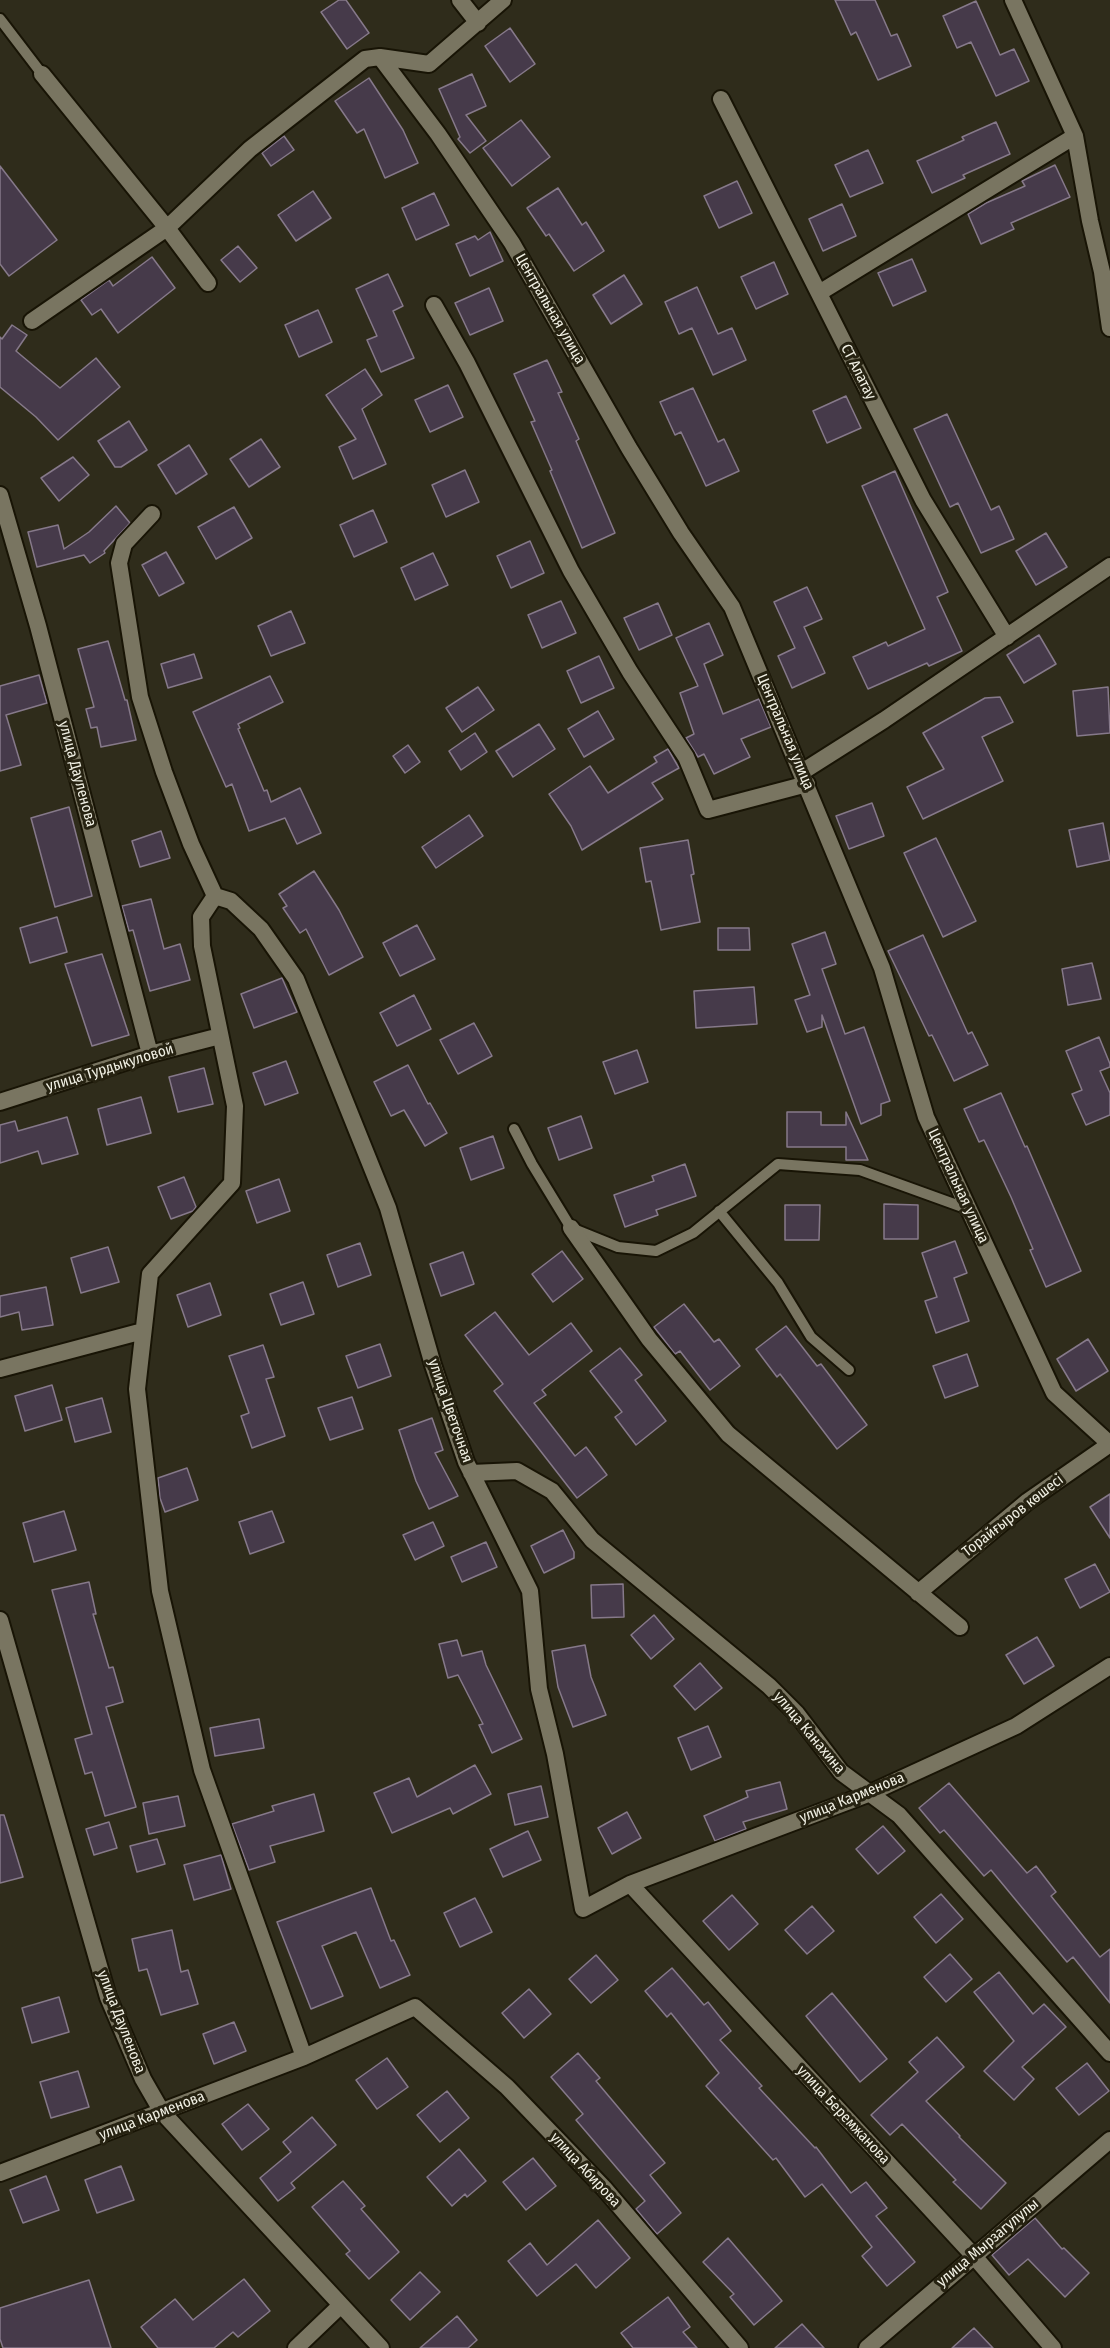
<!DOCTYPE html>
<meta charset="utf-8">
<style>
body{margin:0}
canvas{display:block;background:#2f2c1b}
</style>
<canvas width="1110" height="2348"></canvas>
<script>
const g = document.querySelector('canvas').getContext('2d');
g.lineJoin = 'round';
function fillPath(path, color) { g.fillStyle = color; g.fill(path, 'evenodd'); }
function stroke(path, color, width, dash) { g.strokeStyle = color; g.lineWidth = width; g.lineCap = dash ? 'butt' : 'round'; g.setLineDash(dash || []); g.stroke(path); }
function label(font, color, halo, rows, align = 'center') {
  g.font = font + ' "Fira Sans Condensed",sans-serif'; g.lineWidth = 6; g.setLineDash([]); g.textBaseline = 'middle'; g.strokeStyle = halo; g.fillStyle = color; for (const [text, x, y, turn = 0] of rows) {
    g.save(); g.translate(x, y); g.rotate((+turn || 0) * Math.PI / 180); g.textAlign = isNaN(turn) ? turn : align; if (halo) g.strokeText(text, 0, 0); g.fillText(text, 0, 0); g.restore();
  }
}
const building = new Path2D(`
 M 339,0 L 346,0 L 369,33 L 347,49 L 321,12 Z
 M 835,0 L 875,0 L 891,36 L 897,34 L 911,66 L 878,80 L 856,32 L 851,35 Z
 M 976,1 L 1000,55 L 1014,49 L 1029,81 L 996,96 L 971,42 L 957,48 L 943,16 Z
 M 510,28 L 535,64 L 510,82 L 485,46 Z
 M 472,74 L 486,106 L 466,115 L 486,141 L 470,153 L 458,139 L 460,137 L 439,89 Z
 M 369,78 L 403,130 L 418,163 L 385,178 L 364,129 L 357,133 L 335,101 Z
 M 521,120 L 550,157 L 512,186 L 483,148 Z
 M 996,122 L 1010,154 L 963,175 L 965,178 L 932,193 L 917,161 L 964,140 L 962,137 Z
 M 284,136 L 294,150 L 271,166 L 262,153 Z
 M 868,150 L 883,183 L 850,197 L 835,165 Z
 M 1055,165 L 1070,197 L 1011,223 L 1014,229 L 981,244 L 968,214 L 986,203 L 1025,186 L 1022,181 Z
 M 0,166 L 57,240 L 9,276 L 0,264 Z
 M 737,181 L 752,213 L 719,228 L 704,196 Z
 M 558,188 L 582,225 L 586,222 L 604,251 L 574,271 L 549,234 L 546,236 L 527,208 Z
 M 313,191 L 331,218 L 296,241 L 278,215 Z
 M 434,193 L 449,225 L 416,240 L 402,208 Z
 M 842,204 L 856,236 L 823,251 L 809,219 Z
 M 490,232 L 503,261 L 470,276 L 456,244 L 475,236 L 478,240 Z
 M 238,246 L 257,268 L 240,282 L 221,260 Z
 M 152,257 L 175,288 L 118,333 L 101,309 L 92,315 L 81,300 L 109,280 L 113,286 Z
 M 912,259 L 926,291 L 893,306 L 878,273 Z
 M 774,262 L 788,294 L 756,309 L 741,277 Z
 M 388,274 L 403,306 L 393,311 L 414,358 L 381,372 L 367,340 L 377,336 L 356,289 Z
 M 624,275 L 642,304 L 611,324 L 593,295 Z
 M 697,287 L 718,334 L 732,328 L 746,360 L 713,375 L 692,328 L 679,334 L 665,302 Z
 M 489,288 L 503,321 L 470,335 L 455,303 Z
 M 318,310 L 332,342 L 299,357 L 285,325 Z
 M 12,325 L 27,335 L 16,351 L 60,388 L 96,358 L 120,387 L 58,440 L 36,417 L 0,387 L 0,337 L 2,339 Z
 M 547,360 L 562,392 L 558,393 L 579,439 L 576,441 L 615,533 L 582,548 L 550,471 L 552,470 L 531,422 L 535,421 L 514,374 Z
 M 365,369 L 382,395 L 362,409 L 386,464 L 353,479 L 339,447 L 356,439 L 326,395 Z
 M 448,385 L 463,417 L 430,432 L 415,400 Z
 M 693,388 L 718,442 L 724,439 L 739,471 L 706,486 L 681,432 L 675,435 L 660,402 Z
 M 846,396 L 861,428 L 827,443 L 813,411 Z
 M 947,414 L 991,510 L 999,506 L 1014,539 L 981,553 L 958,503 L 950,507 L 914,429 Z
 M 129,421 L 147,450 L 121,467 L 115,467 L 98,441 Z
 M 261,439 L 280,467 L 249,487 L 230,459 Z
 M 189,445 L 207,474 L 176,494 L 158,465 Z
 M 73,457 L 89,475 L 59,501 L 41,478 Z
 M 465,470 L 479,502 L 446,517 L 432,485 Z
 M 895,471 L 948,592 L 937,597 L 962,651 L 929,666 L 927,663 L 868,689 L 853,657 L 886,642 L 888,646 L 925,629 L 862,486 Z
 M 116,506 L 130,523 L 104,551 L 105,553 L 90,563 L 84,555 L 37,567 L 28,532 L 58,525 L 64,549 L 89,532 Z
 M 234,507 L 252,538 L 216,559 L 198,527 Z
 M 373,510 L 387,542 L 354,557 L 340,525 Z
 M 1046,533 L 1067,567 L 1036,585 L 1016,551 Z
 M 530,541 L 544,573 L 511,588 L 497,556 Z
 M 166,552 L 184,583 L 159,596 L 142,565 Z
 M 433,553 L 448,585 L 415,600 L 401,568 Z
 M 807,587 L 822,619 L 804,627 L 825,673 L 792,688 L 778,656 L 795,648 L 774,602 Z
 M 561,601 L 576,633 L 542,648 L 528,615 Z
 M 658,603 L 672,635 L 639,650 L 624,618 Z
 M 291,611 L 305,643 L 271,656 L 258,626 Z
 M 709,623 L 723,655 L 704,664 L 723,714 L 759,699 L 771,727 L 741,739 L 750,757 L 714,774 L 704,754 L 698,757 L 686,738 L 694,734 L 680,693 L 698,686 L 676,638 Z
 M 1039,635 L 1056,664 L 1024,683 L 1007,655 Z
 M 108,641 L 125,700 L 127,700 L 136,740 L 101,747 L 97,727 L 91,728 L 86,709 L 94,707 L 78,649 Z
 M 194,654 L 202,678 L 168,688 L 161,664 Z
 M 599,656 L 614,688 L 581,703 L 567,671 Z
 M 39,675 L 47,703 L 6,715 L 21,765 L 0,771 L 0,686 Z
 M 270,676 L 283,702 L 238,724 L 240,728 L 238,729 L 264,791 L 267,790 L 271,802 L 300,788 L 321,833 L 297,844 L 285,818 L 249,831 L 232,784 L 226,787 L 193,712 Z
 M 478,687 L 494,710 L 462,732 L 446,708 Z
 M 1108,687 L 1110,733 L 1077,736 L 1073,691 Z
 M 1000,697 L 1013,722 L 982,737 L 1003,781 L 923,819 L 907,787 L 944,769 L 923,733 L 985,698 Z
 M 598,711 L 614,739 L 584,757 L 568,729 Z
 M 539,724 L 555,749 L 513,777 L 496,751 Z
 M 475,733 L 487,752 L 461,770 L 449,751 Z
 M 408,745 L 420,762 L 405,773 L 393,756 Z
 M 668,749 L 679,768 L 652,783 L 663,799 L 582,850 L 571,826 L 549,794 L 590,766 L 608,793 L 657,762 L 654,757 Z
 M 872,803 L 884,836 L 849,849 L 836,816 Z
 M 69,807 L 92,896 L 55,907 L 31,818 Z
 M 469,815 L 483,836 L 436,868 L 422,847 Z
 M 1103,823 L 1110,860 L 1077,867 L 1069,830 Z
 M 161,831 L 170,858 L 140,867 L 132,841 Z
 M 936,838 L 976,921 L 943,937 L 904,853 Z
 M 688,840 L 694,874 L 691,875 L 700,922 L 661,930 L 651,881 L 646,882 L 640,848 Z
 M 314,871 L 339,910 L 363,957 L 329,975 L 306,929 L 300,933 L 283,908 L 287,906 L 279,894 Z
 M 151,899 L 164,949 L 180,944 L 190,980 L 150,991 L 133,930 L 129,931 L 122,906 Z
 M 57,917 L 67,952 L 30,963 L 20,928 Z
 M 417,925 L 435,959 L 400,976 L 383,943 Z
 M 718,928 L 749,928 L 750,950 L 718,950 Z
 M 825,932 L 836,964 L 822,969 L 845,1034 L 864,1027 L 890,1101 L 881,1104 L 881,1115 L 861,1124 L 822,1015 L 822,1027 L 807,1032 L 795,1000 L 810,995 L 792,944 Z
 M 923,935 L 968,1034 L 972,1032 L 988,1065 L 954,1081 L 932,1035 L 929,1036 L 888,951 Z
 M 102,954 L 129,1035 L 92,1046 L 65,964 Z
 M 1092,963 L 1101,999 L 1068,1005 L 1062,969 Z
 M 282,978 L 297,1012 L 254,1028 L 241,994 Z
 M 754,987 L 757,1024 L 696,1028 L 694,991 Z
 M 414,995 L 431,1029 L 397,1046 L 380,1013 Z
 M 474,1023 L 492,1056 L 458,1074 L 440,1040 Z
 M 1099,1037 L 1110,1064 L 1110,1067 L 1100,1071 L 1110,1093 L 1110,1115 L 1086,1125 L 1072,1094 L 1082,1090 L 1066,1051 Z
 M 637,1050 L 648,1082 L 615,1094 L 603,1062 Z
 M 286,1061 L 298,1093 L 265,1105 L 253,1073 Z
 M 408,1065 L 428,1104 L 430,1103 L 447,1133 L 425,1146 L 404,1110 L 391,1116 L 374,1082 Z
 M 204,1068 L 213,1104 L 178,1112 L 169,1077 Z
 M 1001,1093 L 1025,1147 L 1027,1146 L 1081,1271 L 1046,1287 L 1030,1250 L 1033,1249 L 1011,1197 L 984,1140 L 979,1142 L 964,1109 Z
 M 141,1097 L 151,1133 L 107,1145 L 98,1109 Z
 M 787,1112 L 821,1112 L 821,1125 L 846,1125 L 846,1112 L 868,1160 L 846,1160 L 846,1147 L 787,1147 Z
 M 581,1116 L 592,1148 L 559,1160 L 548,1128 Z
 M 67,1117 L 78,1154 L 42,1164 L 38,1151 L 0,1163 L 0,1125 L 15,1121 L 18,1131 Z
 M 493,1136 L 504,1168 L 471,1180 L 460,1148 Z
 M 685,1164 L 696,1196 L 656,1210 L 658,1215 L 625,1227 L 614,1195 L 654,1181 L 652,1176 Z
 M 184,1177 L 196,1207 L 193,1211 L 171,1219 L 158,1187 Z
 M 279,1179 L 290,1211 L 257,1223 L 246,1191 Z
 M 884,1204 L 918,1205 L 918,1239 L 884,1239 Z
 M 785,1205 L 820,1205 L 819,1240 L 785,1240 Z
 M 955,1241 L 967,1273 L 954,1278 L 969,1321 L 936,1333 L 925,1301 L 937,1297 L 922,1253 Z
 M 360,1243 L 371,1275 L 338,1287 L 327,1255 Z
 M 108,1247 L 119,1282 L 81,1293 L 71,1258 Z
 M 562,1251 L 583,1279 L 553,1302 L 532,1274 Z
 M 463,1252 L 474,1284 L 441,1296 L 430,1264 Z
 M 303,1282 L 314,1314 L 281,1325 L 270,1294 Z
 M 210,1283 L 221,1315 L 188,1327 L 177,1295 Z
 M 46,1287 L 53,1325 L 22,1330 L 19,1312 L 0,1317 L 0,1296 Z
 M 684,1304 L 714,1342 L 719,1339 L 740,1366 L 710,1390 L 680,1351 L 675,1354 L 654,1327 Z
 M 495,1312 L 529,1355 L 571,1323 L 592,1351 L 542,1390 L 546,1395 L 534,1403 L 575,1456 L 586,1447 L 607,1475 L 577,1498 L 494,1391 L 503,1384 L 465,1335 Z
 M 786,1326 L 817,1366 L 821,1364 L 867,1425 L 837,1449 L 780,1374 L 777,1377 L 756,1349 Z
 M 1088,1339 L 1108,1371 L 1076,1391 L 1057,1359 Z
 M 380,1344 L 391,1376 L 358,1388 L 346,1356 Z
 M 263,1345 L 274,1377 L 266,1379 L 285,1436 L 252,1448 L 241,1416 L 249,1413 L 229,1356 Z
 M 620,1348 L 642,1375 L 635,1380 L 666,1421 L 636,1445 L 615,1417 L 622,1412 L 590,1371 Z
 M 967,1354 L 978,1386 L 945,1398 L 933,1366 Z
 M 52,1385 L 62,1420 L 25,1431 L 15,1396 Z
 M 352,1397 L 363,1429 L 330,1440 L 318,1408 Z
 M 102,1398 L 111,1432 L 75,1442 L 66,1408 Z
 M 432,1418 L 443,1450 L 435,1453 L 458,1496 L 429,1509 L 416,1481 L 399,1430 Z
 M 187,1468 L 198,1500 L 165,1512 L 160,1498 L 158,1478 Z
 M 1110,1494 L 1110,1538 L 1090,1507 Z
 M 64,1511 L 76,1550 L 34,1562 L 23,1523 Z
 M 272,1511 L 284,1542 L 250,1554 L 239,1522 Z
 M 433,1522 L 444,1546 L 415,1560 L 403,1535 Z
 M 563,1530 L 574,1552 L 574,1558 L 544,1573 L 531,1546 Z
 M 486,1542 L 497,1567 L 462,1582 L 451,1557 Z
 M 1095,1564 L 1110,1592 L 1080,1608 L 1065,1579 Z
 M 89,1582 L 96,1614 L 93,1614 L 109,1668 L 113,1667 L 123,1702 L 106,1707 L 136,1807 L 105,1816 L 92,1772 L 85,1774 L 75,1739 L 92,1734 L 52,1590 Z
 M 623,1584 L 624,1617 L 592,1618 L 591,1585 Z
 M 654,1615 L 674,1639 L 651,1659 L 631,1635 Z
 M 1037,1637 L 1054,1666 L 1024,1684 L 1006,1655 Z
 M 457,1640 L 462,1656 L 482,1651 L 486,1665 L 522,1739 L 492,1753 L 479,1725 L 483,1724 L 458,1675 L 448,1678 L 439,1644 Z
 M 585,1645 L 591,1677 L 606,1715 L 573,1727 L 558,1687 L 552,1651 Z
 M 700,1663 L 722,1688 L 695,1710 L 674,1686 Z
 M 259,1719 L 264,1748 L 215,1756 L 210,1728 Z
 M 708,1726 L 721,1757 L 691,1770 L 678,1738 Z
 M 475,1765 L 491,1794 L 453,1814 L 450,1808 L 392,1833 L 374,1793 L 409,1778 L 417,1797 Z
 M 780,1782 L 787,1809 L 743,1822 L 746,1829 L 715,1841 L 704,1816 L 748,1797 L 746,1791 Z
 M 949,1783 L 1027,1873 L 1036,1866 L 1056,1892 L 1051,1896 L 1100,1957 L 1110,1949 L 1110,2003 L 1073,1957 L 1067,1962 L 991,1870 L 984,1876 L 944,1830 L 940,1833 L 919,1808 Z
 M 541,1786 L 548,1817 L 515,1825 L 508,1794 Z
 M 314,1794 L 324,1831 L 270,1846 L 275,1862 L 249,1870 L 232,1824 L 274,1811 L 272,1806 Z
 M 178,1796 L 185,1826 L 149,1834 L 143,1803 Z
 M 627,1812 L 641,1838 L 612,1854 L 598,1828 Z
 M 0,1815 L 4,1815 L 23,1877 L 0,1883 Z
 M 109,1822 L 117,1848 L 94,1855 L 86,1829 Z
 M 883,1826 L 905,1851 L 878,1874 L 856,1849 Z
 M 528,1831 L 541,1860 L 503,1877 L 490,1849 Z
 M 157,1839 L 165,1864 L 137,1872 L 130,1846 Z
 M 221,1855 L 231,1889 L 194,1900 L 184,1865 Z
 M 371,1888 L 391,1941 L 394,1940 L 410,1975 L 380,1988 L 356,1932 L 322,1946 L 343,1996 L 311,2009 L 277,1922 Z
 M 941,1894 L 963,1919 L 936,1943 L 914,1917 Z
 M 732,1895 L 758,1924 L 729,1950 L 703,1921 Z
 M 475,1898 L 492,1932 L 460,1947 L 444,1913 Z
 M 812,1906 L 834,1931 L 807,1954 L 785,1930 Z
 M 172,1930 L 181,1972 L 188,1970 L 198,2004 L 161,2015 L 147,1969 L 139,1971 L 132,1939 Z
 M 950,1954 L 972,1979 L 946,2002 L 924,1977 Z
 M 596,1955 L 618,1980 L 591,2003 L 569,1979 Z
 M 672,1968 L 704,2005 L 708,2002 L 731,2031 L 720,2040 L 762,2086 L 759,2088 L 815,2148 L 816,2147 L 851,2193 L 866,2182 L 887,2208 L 876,2216 L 915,2262 L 887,2286 L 862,2256 L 872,2247 L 822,2184 L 805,2197 L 776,2158 L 773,2160 L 706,2086 L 719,2073 L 671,2013 L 667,2017 L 645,1991 Z
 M 999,1972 L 1033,2014 L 1044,2004 L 1066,2027 L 1022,2067 L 1034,2079 L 1014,2100 L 984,2071 L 1014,2041 L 974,1992 Z
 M 529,1989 L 551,2014 L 524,2038 L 502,2013 Z
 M 832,1993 L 887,2059 L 860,2082 L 806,2016 Z
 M 59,1997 L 69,2032 L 32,2043 L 22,2008 Z
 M 234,2022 L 246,2051 L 214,2064 L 203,2034 Z
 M 937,2037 L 964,2067 L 926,2101 L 960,2136 L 959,2137 L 1006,2183 L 981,2209 L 953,2182 L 956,2180 L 902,2124 L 890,2135 L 871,2115 L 918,2072 L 909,2062 Z
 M 578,2053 L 600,2078 L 596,2081 L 665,2163 L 650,2175 L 681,2213 L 657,2234 L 636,2209 L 645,2201 L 576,2120 L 583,2114 L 551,2077 Z
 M 387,2058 L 408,2087 L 377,2109 L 356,2080 Z
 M 1087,2063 L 1109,2091 L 1079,2115 L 1056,2088 Z
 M 78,2071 L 89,2107 L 51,2118 L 40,2082 Z
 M 447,2091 L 469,2118 L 440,2142 L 417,2115 Z
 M 248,2104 L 269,2129 L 242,2150 L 222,2124 Z
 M 312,2117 L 336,2145 L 291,2183 L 295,2188 L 278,2201 L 260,2178 L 291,2152 L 283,2142 Z
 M 459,2149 L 486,2181 L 467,2197 L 465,2194 L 452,2206 L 427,2177 Z
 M 533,2158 L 556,2186 L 526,2210 L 503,2182 Z
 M 121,2166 L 134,2200 L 97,2213 L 85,2180 Z
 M 46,2176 L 59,2210 L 23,2223 L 10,2190 Z
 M 343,2181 L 365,2206 L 361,2209 L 399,2252 L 369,2279 L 346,2254 L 350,2251 L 312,2207 Z
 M 1035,2218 L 1062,2249 L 1064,2248 L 1089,2273 L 1065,2297 L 1028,2259 L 1009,2275 L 992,2255 Z
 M 598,2220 L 630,2258 L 596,2288 L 576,2264 L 537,2296 L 508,2261 L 530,2243 L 547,2265 Z
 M 728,2238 L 782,2301 L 754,2325 L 730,2297 L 734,2294 L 703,2262 Z
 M 420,2272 L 440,2292 L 410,2320 L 391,2300 Z
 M 244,2279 L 270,2311 L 238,2337 L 233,2332 L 214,2348 L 158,2348 L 141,2327 L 175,2299 L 193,2320 Z
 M 89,2280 L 111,2348 L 3,2348 L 0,2339 L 0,2308 Z
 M 668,2297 L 690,2327 L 683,2332 L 697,2348 L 633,2348 L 621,2333 Z
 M 457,2316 L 477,2340 L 468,2348 L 420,2348 Z
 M 802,2324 L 824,2348 L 775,2348 Z
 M 974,2328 L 993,2348 L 952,2348 Z`);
fillPath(building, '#463a4a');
stroke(building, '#86798a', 1.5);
const service = new Path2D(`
 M 0,19 L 42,74
 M 514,1129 L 532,1164 L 571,1228 L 618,1247 L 656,1251 L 693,1233 L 778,1164 L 860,1170 L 968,1209
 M 719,1211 L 778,1283 L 811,1337 L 849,1370`);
const minor = new Path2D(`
 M 460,0 L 478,23
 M 1013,0 L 1075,136 L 1090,221 L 1102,272 L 1110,328
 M 380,57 L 438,134 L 512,243 L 629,448 L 681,533 L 732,607 L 882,968 L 926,1117 L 1054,1393 L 1110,1444
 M 42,74 L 167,228 L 208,283
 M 721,99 L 923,500 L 1007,637
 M 819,293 L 1075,136
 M 434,305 L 467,363 L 571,571 L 630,672 L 686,757 L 708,810 L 807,784
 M 32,321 L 167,228 L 250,149 L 365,59 L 380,57 L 429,64 L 503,0
 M 0,495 L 38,626 L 150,1054
 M 152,514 L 124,544 L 119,563 L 140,697 L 164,772 L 191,844 L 215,896
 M 802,772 L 884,720 L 1110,566
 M 0,1102 L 150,1054 L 220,1036
 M 571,1228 L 649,1339 L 728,1434 L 960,1627
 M 0,1369 L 143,1331
 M 471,1473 L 517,1471 L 552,1491 L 592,1540 L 769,1686 L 797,1714 L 841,1772 L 899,1815 L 1110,2053
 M 918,1593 L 1028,1501 L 1110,1444
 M 0,1620 L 108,1997 L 143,2079 L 162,2112 L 381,2348
 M 630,1884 L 973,2255 L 1053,2348
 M 304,2057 L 202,1770 L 160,1591 L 137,1389 L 150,1274 L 232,1183 L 235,1106 L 202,946 L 201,917 L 215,896 L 231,901 L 261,929 L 296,979 L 388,1208 L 433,1365 L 466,1462 L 530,1591 L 539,1689 L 555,1754 L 583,1909 L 630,1884 L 868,1794 L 1016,1726 L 1110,1666
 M 0,2173 L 304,2057 L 415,2007 L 507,2087 L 604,2188 L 740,2348
 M 296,2348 L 341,2305
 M 867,2348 L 1110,2140`);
stroke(service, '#181405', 14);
stroke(minor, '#181405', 20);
stroke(service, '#797561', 10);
stroke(minor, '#797561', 16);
label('15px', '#f1f0e4', '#262211', [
 ["Центральная улица",550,309,60],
 ["СТ Алатау",858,372,63],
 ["Центральная улица",785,732,67],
 ["улица Дауленова",77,774,75],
 ["улица Турдыкуловой",110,1068,-17],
 ["Центральная улица",958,1186,65],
 ["улица Цветочная",450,1411,71],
 ["Торайғыров көшесі",1013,1516,-38],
 ["улица Канахина",809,1733,50],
 ["улица Карменова",852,1798,-22],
 ["улица Дауленова",121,2022,69],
 ["улица Беремжанова",843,2115,47],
 ["улица Карменова",152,2116,-21],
 ["улица Абирова",585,2170,47],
 ["улица Мырзагулулы",988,2243,-40]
]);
</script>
